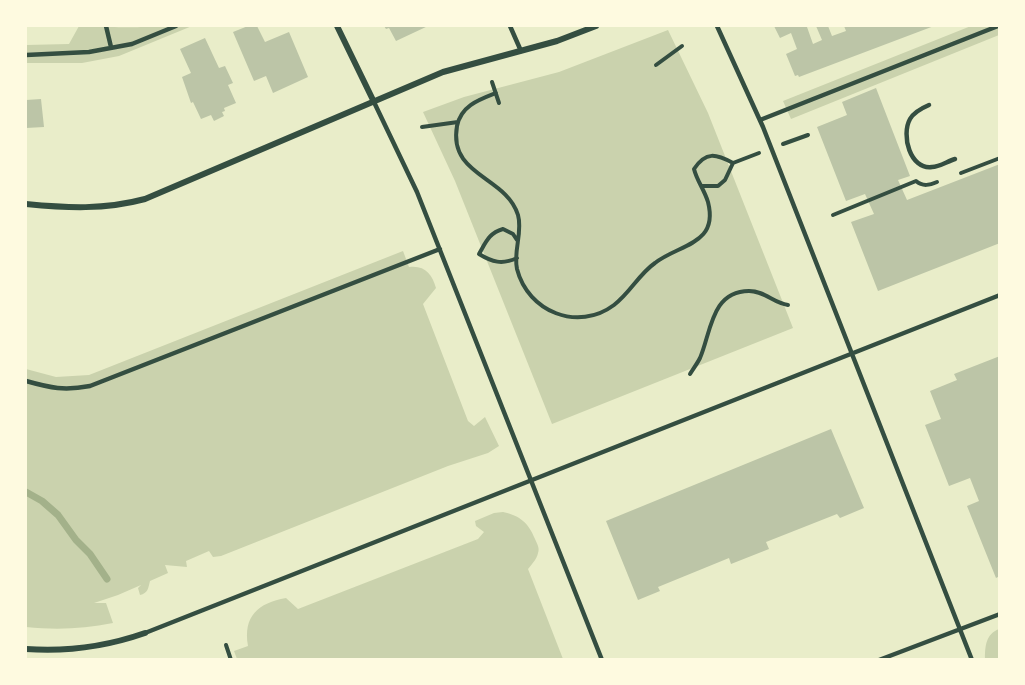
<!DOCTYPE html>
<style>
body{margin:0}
#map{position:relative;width:1025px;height:685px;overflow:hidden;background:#e9edc9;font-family:Mulish,sans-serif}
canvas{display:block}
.frame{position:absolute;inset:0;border:27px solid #fefae0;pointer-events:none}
</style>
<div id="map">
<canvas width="1025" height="685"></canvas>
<div class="frame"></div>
</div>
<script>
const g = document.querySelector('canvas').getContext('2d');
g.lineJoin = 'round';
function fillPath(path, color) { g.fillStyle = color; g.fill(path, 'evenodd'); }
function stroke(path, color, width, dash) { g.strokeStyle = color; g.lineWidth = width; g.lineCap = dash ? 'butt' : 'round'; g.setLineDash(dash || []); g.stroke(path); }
fillPath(new Path2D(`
 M 79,26 C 91,26 140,29 147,26 L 192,26 L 119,56 L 82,63 L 26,63 L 26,45 L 69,44 Z
 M 971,26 L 999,26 L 999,35 L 791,119 L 783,101 Z
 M 668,30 L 708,113 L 793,328 L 552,424 L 455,181 L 423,112 L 464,97 L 559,72 Z
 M 403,251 L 409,267 C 425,265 432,274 436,288 L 423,304 L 468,421 L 474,426 L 485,417 L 499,446 L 488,453 L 448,466 L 221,556 L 213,557 L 209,551 L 186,561 L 187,567 L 165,565 L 168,573 L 150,581 C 148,589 148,593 140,595 L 138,588 L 141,585 L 118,595 L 94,603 L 106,603 L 113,623 C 83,629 56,630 26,627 L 26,369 L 56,377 L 89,375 Z
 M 503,512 C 520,516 528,522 535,539 C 537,544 540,548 538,553 C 537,559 531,565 528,569 L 563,659 L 237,659 L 234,651 L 248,646 C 243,616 258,603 286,598 L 298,609 L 478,539 L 484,532 L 476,526 L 475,521 L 494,513 Z
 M 999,629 L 999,659 L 985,659 C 985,646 986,634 999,629 Z`), '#cad2ad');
stroke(new Path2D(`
 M 26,492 L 42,501 L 58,515 L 76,540 L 90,554 L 107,579`), '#a3b18a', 7);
fillPath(new Path2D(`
 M 248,26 L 257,26 L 265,42 L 289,32 L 308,77 L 273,93 L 266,76 L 254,81 L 233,32 Z
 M 384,26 L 428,26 L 396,41 L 389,28 L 386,29 Z
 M 774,26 L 812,26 L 807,27 L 813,44 L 822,40 L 816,26 L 828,26 L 832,36 L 846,31 L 844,26 L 934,26 L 799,77 L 798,75 L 795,76 L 786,54 L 797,49 L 791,33 L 780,38 Z
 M 205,38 L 219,68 L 225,66 L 233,83 L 228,85 L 236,103 L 224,108 L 225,111 L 222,112 L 224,116 L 214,121 L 211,115 L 201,119 L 193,102 L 191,103 L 182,77 L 191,73 L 180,49 Z
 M 876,88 L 910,176 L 898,180 L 907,200 L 1000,164 L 1000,243 L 878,291 L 851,222 L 874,214 L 865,194 L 846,201 L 817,127 L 847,115 L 842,102 Z
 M 41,99 L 44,127 L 26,128 L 26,100 Z
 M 1000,356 L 1000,576 L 996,578 L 967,506 L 979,501 L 970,478 L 949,486 L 925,425 L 941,419 L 930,391 L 957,380 L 954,374 Z
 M 831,429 L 864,508 L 840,518 L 837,514 L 766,542 L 769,549 L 731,564 L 729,558 L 658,587 L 660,591 L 638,600 L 606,521 Z`), '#bcc5a7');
stroke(new Path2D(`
 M 656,65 L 682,46
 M 492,82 L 499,103
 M 496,93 C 478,100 461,106 457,126 C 448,176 506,176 518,215 C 523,232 513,251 517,269 C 528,312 578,332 614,305 C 630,293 639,274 655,263 C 679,244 719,245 708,202 C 704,189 697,181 694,169 C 706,151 716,154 733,163
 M 422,127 L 458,122
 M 783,144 L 808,135
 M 961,173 L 1000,158
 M 702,186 L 718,186 L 725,180 L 733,163 L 759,153
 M 833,215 L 916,181 C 923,187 930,185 937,182
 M 517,258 C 502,265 492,262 479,254 C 486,242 489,233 503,229 L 513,234 L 517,240
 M 690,374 C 693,369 697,364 700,358 C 711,333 711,291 749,291 C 765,291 773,303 788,305
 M 226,645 L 231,660`), '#344e41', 4);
stroke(new Path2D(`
 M 106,26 L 111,47
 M 510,26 L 521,51
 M 717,26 L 763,127 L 972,660
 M 26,55 L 89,52 L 132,44 L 176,26
 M 373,100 L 417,192 L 602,660
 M 929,105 C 922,108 914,112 910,119 C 901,135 910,170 932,167 C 939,167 948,161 955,159
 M 760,120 L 998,26
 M 26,381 C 51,388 64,391 90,386 L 440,249
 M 145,633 L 1000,295
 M 879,660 L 1000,614`), '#344e41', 4.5);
stroke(new Path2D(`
 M 337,26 L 373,100
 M 26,204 C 67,208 104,210 145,199 L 443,72 L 557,41 L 596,26
 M 26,649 C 67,652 105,647 145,633`), '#344e41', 6);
</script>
